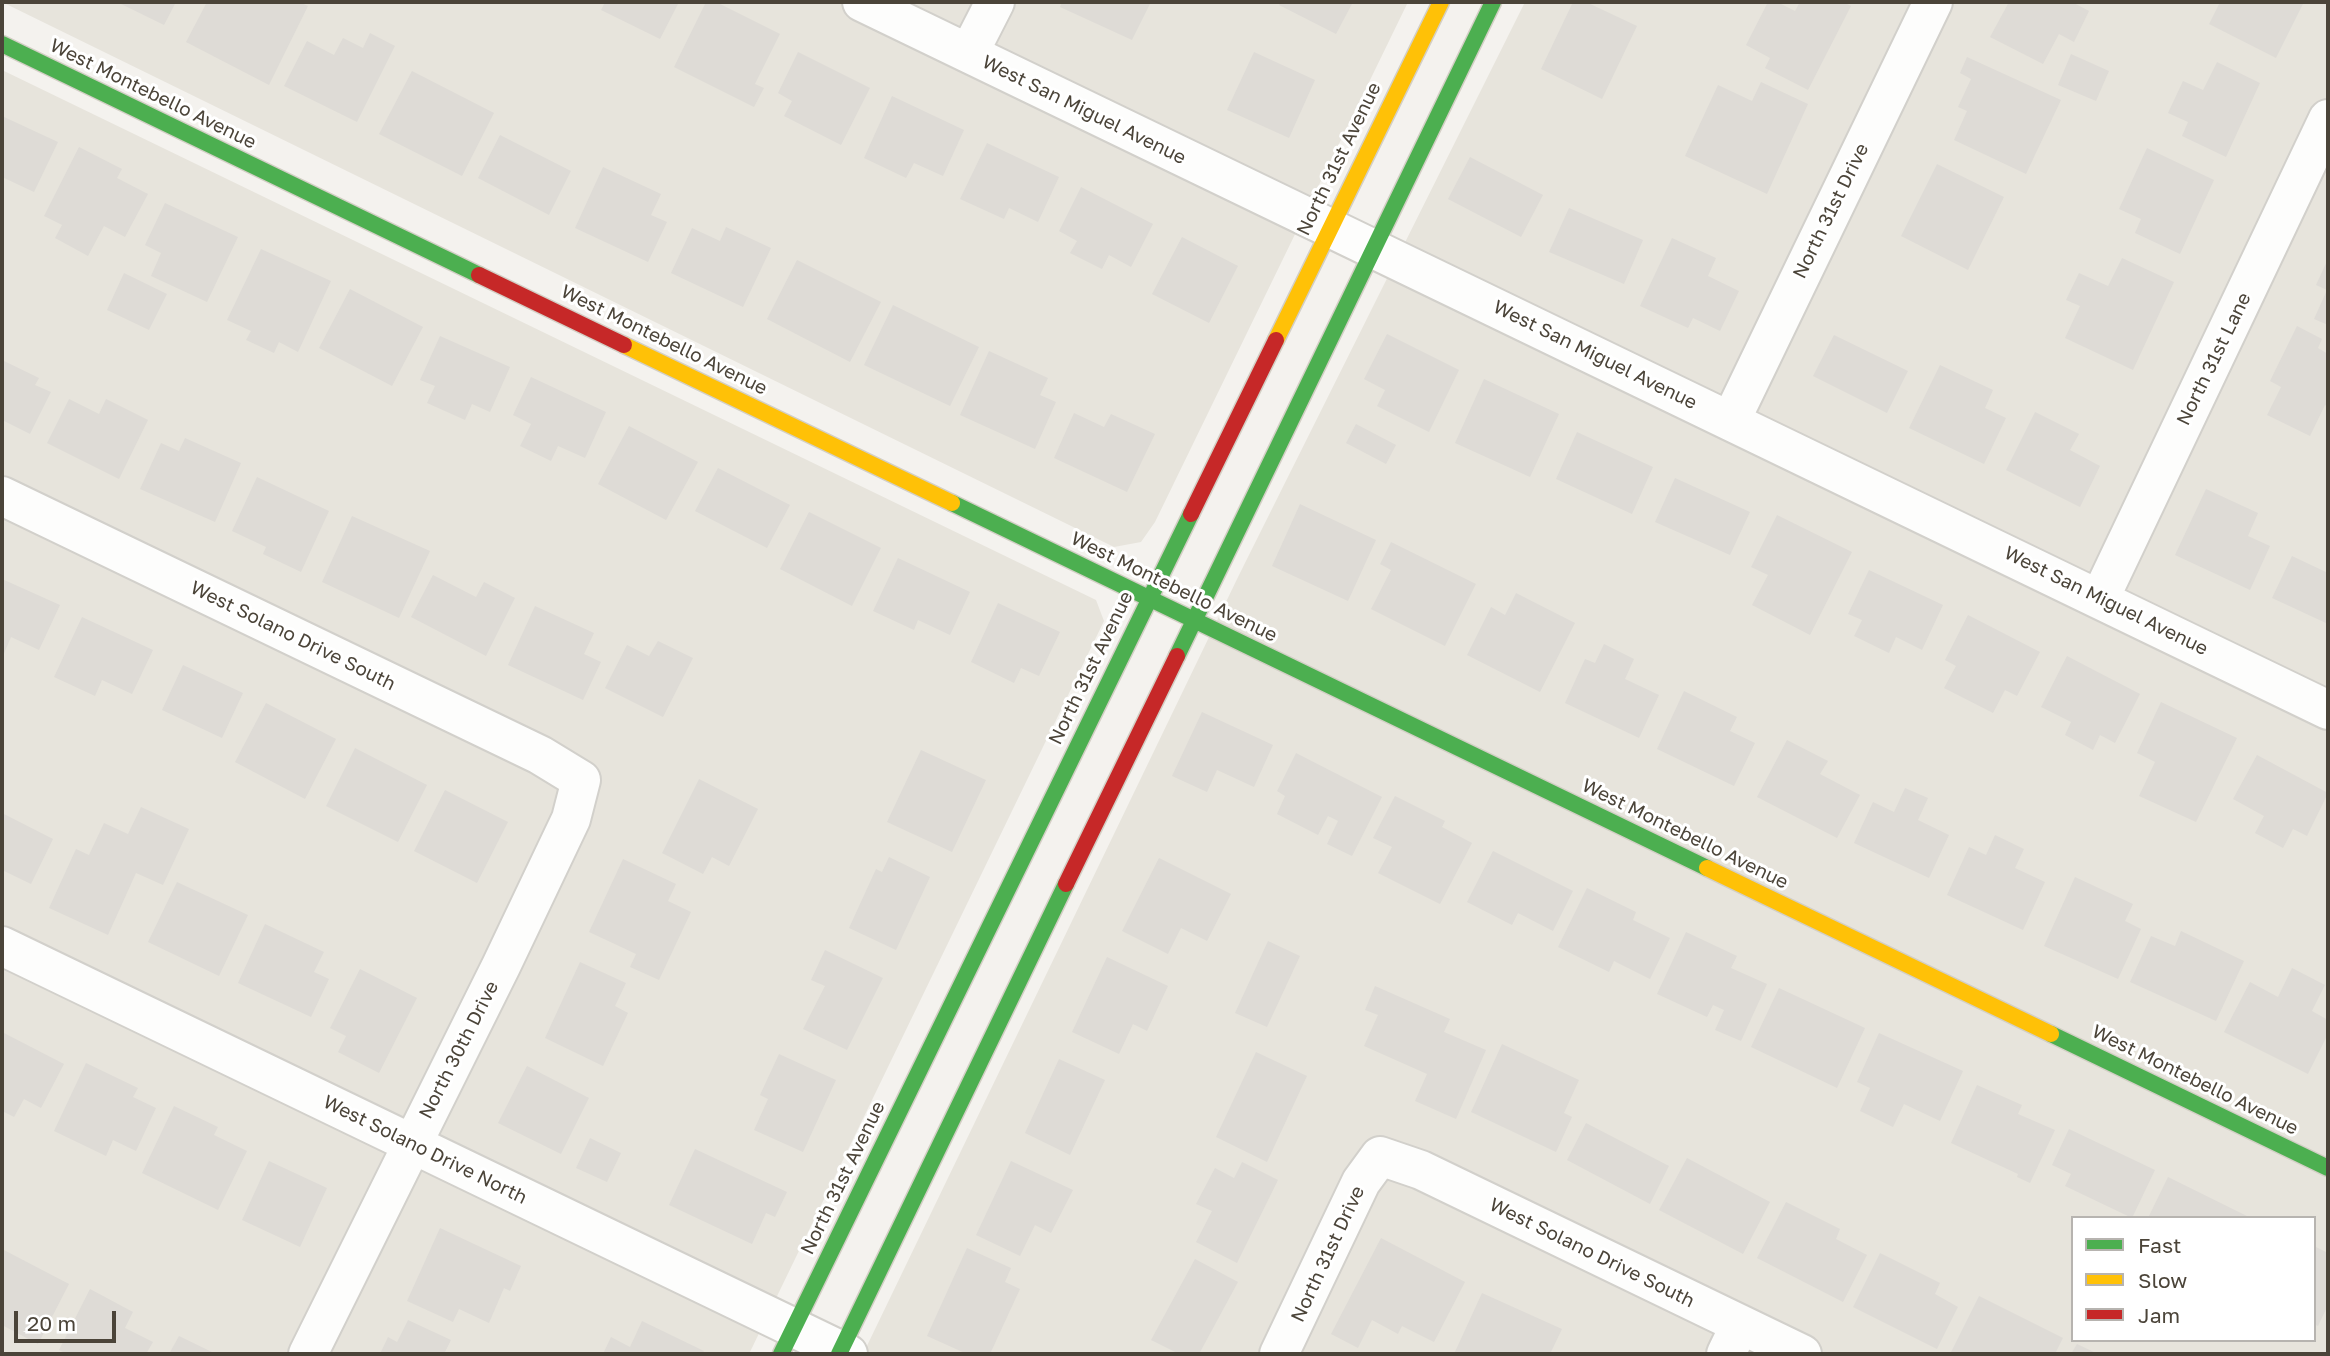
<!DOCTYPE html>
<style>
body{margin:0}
#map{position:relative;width:2330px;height:1356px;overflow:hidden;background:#f4f2ee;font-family:"Golos Text",sans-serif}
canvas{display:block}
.frame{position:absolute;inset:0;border:4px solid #4b4439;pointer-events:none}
.legend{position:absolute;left:2071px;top:1216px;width:245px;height:126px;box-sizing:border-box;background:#fff;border:2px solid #b7b4b0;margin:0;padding:9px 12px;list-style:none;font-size:21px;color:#4b4439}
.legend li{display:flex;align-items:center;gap:14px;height:35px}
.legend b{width:35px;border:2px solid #b7b4b0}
.scale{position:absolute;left:14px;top:1311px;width:102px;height:32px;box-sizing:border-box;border:4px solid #4b4439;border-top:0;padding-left:9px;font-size:21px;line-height:24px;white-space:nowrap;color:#4b4439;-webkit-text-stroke:5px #fff;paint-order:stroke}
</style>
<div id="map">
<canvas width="2330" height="1356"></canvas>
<div class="frame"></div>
<ul class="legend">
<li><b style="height:9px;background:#4caf50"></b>Fast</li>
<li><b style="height:9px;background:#ffc107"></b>Slow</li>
<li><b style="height:9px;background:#c62828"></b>Jam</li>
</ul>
<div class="scale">20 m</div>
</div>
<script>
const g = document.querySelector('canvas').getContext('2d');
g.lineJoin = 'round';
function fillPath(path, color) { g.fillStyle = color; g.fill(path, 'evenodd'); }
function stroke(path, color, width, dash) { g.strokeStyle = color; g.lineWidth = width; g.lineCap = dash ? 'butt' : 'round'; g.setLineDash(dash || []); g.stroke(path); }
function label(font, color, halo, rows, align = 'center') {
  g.font = font + ' "Golos Text",sans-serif'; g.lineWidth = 6; g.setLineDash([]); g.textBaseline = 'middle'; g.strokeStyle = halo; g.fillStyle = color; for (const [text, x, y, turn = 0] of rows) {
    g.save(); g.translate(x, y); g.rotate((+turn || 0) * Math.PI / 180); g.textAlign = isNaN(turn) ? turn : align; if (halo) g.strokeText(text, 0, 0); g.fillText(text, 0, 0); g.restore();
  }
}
fillPath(new Path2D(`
 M 2,2 L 1408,2 L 1155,522 L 1141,542 L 1114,547 Z
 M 1525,2 L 2328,2 L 2328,1354 L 863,1354 L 1239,575 ZM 2073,1218 L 2314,1218 L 2314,1340 L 2073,1340 Z
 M 2,70 L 1096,600 L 1104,621 L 749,1354 L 2,1354 Z`), '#e7e4dc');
fillPath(new Path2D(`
 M 117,2 L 176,2 L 164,25 Z
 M 207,2 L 299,2 L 308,6 L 269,85 L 186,42 Z
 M 605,2 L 679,2 L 660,39 L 601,10 Z
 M 706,2 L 716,2 L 780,34 L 755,84 L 764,88 L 754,107 L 674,67 Z
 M 1062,2 L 1151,2 L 1132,40 L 1060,7 Z
 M 1281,2 L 1353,2 L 1336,34 L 1279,5 Z
 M 1573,2 L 1586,2 L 1637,26 L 1602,99 L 1541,69 Z
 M 1768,2 L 1777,2 L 1795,11 L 1800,2 L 1843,2 L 1851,6 L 1808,90 L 1765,68 L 1770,58 L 1746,45 Z
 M 2009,2 L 2072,2 L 2089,11 L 2074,42 L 2059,34 L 2043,64 L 1990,37 Z
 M 2220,2 L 2304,2 L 2276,58 L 2209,24 Z
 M 370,33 L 395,46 L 357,122 L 284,86 L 307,41 L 334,55 L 343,38 L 363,48 Z
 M 798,52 L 870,88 L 841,145 L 784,116 L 792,101 L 778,93 Z
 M 1254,52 L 1315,80 L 1289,138 L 1227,110 Z
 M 2071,54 L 2109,71 L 2096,101 L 2058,85 Z
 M 1967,57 L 2061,100 L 2026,174 L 1954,140 L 1967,111 L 1958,107 L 1971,79 L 1960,73 Z
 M 2217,62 L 2260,83 L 2226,157 L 2182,136 L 2188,122 L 2168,113 L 2183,81 L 2203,90 Z
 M 412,71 L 494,113 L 462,176 L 379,134 Z
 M 1761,82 L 1808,104 L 1767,194 L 1685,156 L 1718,85 L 1752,101 Z
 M 892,96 L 964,130 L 943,176 L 914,163 L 906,178 L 864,158 Z
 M 2,116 L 58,142 L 34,192 L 2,177 Z
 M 500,135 L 571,171 L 549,215 L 478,178 Z
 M 987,143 L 1059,177 L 1038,222 L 1009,208 L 1004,219 L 960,199 Z
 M 79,147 L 122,169 L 117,178 L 148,194 L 125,237 L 104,226 L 88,256 L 55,238 L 62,225 L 44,216 Z
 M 2147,148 L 2214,180 L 2180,254 L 2135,233 L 2141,219 L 2119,209 Z
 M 1470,157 L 1543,195 L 1521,237 L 1448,199 Z
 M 1937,164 L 2004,197 L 1968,270 L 1901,236 Z
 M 603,167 L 661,194 L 651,215 L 667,222 L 648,262 L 575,228 Z
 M 1081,187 L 1153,224 L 1131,267 L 1109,255 L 1102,269 L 1070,253 L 1077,241 L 1059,231 Z
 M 165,203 L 238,237 L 207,302 L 151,276 L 161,253 L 145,245 Z
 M 1569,208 L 1643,240 L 1624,284 L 1549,252 Z
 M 726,227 L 771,248 L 743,307 L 671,273 L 692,228 L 720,241 Z
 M 1182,237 L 1238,266 L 1209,323 L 1152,294 Z
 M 1672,238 L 1716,258 L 1708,276 L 1739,291 L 1720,331 L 1693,318 L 1688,328 L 1640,306 Z
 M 261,249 L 331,281 L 298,352 L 279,342 L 274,353 L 246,340 L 251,331 L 227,320 Z
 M 2122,258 L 2174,282 L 2133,370 L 2065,338 L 2080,306 L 2066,300 L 2079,273 L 2108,286 Z
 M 2328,259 L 2328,325 L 2314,319 L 2327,290 L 2316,285 Z
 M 797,260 L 881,302 L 850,362 L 767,319 Z
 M 124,273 L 167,294 L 149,330 L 107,310 Z
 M 350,289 L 423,327 L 392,386 L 319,348 Z
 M 893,305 L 979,347 L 950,406 L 864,365 Z
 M 2297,326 L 2322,339 L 2318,348 L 2328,354 L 2328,407 L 2325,405 L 2310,436 L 2267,415 L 2281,387 L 2270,381 Z
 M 1387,334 L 1459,370 L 1429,432 L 1377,406 L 1385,390 L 1364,379 Z
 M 1834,335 L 1908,371 L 1887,413 L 1813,376 Z
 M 440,336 L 510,367 L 490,412 L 472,404 L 465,420 L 427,403 L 435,386 L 420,380 Z
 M 989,351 L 1048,378 L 1040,395 L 1056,402 L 1035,449 L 960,415 Z
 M 2,360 L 39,378 L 35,385 L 51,392 L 30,434 L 2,420 Z
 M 1940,365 L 1993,390 L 1985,408 L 2006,418 L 1984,464 L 1909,428 Z
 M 531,377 L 606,412 L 585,458 L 558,446 L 551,461 L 520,446 L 531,424 L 513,415 Z
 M 1484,379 L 1559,414 L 1530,477 L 1455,443 Z
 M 69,399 L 99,414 L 106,399 L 148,420 L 119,479 L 47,443 Z
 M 2035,412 L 2079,434 L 2070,450 L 2100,466 L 2080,507 L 2006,470 Z
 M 1074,413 L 1104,427 L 1111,414 L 1155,434 L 1127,492 L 1054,458 Z
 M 1356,424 L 1396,445 L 1386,464 L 1346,443 Z
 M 629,426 L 698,462 L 666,520 L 598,484 Z
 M 1577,432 L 1653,467 L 1632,514 L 1556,479 Z
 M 185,438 L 241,463 L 215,522 L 140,489 L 161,443 L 179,451 Z
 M 718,468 L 790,505 L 767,548 L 695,511 Z
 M 257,477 L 329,511 L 301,572 L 263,554 L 266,547 L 232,531 Z
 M 1675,478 L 1750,512 L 1730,555 L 1655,522 Z
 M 2206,489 L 2258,513 L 2248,536 L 2270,546 L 2250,590 L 2175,555 Z
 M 1300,504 L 1376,540 L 1348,601 L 1272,566 Z
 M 809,512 L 881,548 L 852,606 L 780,569 Z
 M 1777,515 L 1852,552 L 1810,635 L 1752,605 L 1768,575 L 1751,567 Z
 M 352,516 L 430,551 L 399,618 L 322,582 Z
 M 1391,542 L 1476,584 L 1445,646 L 1371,609 L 1391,570 L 1380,564 Z
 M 2292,556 L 2328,573 L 2328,624 L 2272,598 Z
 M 898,558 L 970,592 L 950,635 L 918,620 L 914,630 L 873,611 Z
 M 1869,570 L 1943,605 L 1922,650 L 1896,637 L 1889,653 L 1854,636 L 1862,620 L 1848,614 Z
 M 433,575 L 476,597 L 484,582 L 515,598 L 486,656 L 411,617 Z
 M 2,579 L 60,605 L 39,650 L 11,637 L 2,658 Z
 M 1516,593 L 1575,623 L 1540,692 L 1467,655 L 1491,607 L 1505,615 Z
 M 998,603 L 1060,632 L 1039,676 L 1021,668 L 1014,683 L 971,662 Z
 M 535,606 L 594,633 L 584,654 L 601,662 L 583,700 L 508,665 Z
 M 1968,615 L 2040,652 L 2017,696 L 2005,690 L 1993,713 L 1944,688 L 1956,666 L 1945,660 Z
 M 82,617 L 153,650 L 132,694 L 102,680 L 95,696 L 54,677 Z
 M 658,641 L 693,658 L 663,717 L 605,688 L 627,645 L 649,656 Z
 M 1604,644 L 1634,659 L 1625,679 L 1659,695 L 1639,738 L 1565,703 L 1585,659 L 1595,663 Z
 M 2067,656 L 2140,694 L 2115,743 L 2100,735 L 2093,750 L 2065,735 L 2071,722 L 2041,707 Z
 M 183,665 L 243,693 L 222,738 L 162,710 Z
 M 1684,691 L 1737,717 L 1730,731 L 1755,743 L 1734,786 L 1657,749 Z
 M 2161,702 L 2237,738 L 2196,822 L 2139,796 L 2155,762 L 2137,753 Z
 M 266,703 L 336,739 L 305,799 L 235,762 Z
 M 1202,712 L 1273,745 L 1254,787 L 1217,770 L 1207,792 L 1172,776 Z
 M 1787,740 L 1828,761 L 1820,774 L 1860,795 L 1837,838 L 1757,797 Z
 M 355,748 L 427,785 L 398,842 L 326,806 Z
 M 921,750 L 986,780 L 952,852 L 887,822 Z
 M 1296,753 L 1382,797 L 1352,856 L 1327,844 L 1338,821 L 1328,816 L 1318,835 L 1277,814 L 1285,796 L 1277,791 Z
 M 2257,755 L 2328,793 L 2307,836 L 2293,829 L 2283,848 L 2255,833 L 2264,816 L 2233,799 Z
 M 699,779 L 758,809 L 729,866 L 712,857 L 703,874 L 662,853 Z
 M 1905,788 L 1928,798 L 1918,820 L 1949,835 L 1929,878 L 1854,843 L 1873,802 L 1894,812 Z
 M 445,790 L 508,822 L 477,883 L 414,851 Z
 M 1395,796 L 1445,821 L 1442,827 L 1472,843 L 1440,904 L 1378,873 L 1392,847 L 1373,838 Z
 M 141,807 L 189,829 L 163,885 L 136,873 L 108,935 L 49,908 L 76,849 L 89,855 L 104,823 L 128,834 Z
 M 2,813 L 53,839 L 31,884 L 2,870 Z
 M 1995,835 L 2024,849 L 2015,868 L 2045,882 L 2023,930 L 1947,895 L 1969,847 L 1986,855 Z
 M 1493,851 L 1573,891 L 1553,931 L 1518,913 L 1512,925 L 1467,902 Z
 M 889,857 L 930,877 L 896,950 L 849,928 L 876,869 L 882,872 Z
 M 1159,858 L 1231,894 L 1207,941 L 1181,928 L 1168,954 L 1122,931 Z
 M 623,859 L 676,884 L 668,901 L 691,912 L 659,980 L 630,967 L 636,954 L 589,932 Z
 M 2075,877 L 2133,904 L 2125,921 L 2141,929 L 2118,979 L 2044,946 Z
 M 177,882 L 248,915 L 219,976 L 148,942 Z
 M 1587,888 L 1636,912 L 1633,920 L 1670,938 L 1650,979 L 1614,961 L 1609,972 L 1558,947 Z
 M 265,924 L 324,952 L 314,972 L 329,979 L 311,1017 L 238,983 Z
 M 2181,931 L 2244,961 L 2216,1021 L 2130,982 L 2151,936 L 2175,946 Z
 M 1686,932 L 1737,956 L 1731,968 L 1767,984 L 1741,1041 L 1715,1030 L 1724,1010 L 1713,1005 L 1707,1017 L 1657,994 Z
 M 1268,941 L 1300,956 L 1267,1027 L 1235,1013 Z
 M 825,950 L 883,978 L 847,1050 L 803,1029 L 825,986 L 811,980 Z
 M 1107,957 L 1168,986 L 1147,1031 L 1133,1024 L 1119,1054 L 1072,1032 Z
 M 580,962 L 626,983 L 615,1006 L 628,1013 L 603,1066 L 545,1038 Z
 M 2292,968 L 2325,985 L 2312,1011 L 2328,1020 L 2328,1034 L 2308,1074 L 2224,1032 L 2250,982 L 2278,997 Z
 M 360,969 L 417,998 L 379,1073 L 338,1052 L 346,1036 L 330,1028 Z
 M 1375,986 L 1450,1019 L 1444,1032 L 1486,1050 L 1456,1119 L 1415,1101 L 1427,1074 L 1364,1046 L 1378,1015 L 1365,1010 Z
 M 1779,988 L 1865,1028 L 1837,1088 L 1751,1047 Z
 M 2,1032 L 64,1064 L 41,1108 L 24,1099 L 14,1117 L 2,1111 Z
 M 1879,1033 L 1963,1071 L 1940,1121 L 1904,1104 L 1893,1127 L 1860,1111 L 1870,1088 L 1857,1082 Z
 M 1502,1044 L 1579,1080 L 1564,1113 L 1572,1117 L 1556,1152 L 1471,1112 Z
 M 1256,1052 L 1307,1076 L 1267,1162 L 1216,1137 Z
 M 779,1054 L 836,1080 L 803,1152 L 754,1130 L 768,1099 L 760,1095 Z
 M 1059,1059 L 1105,1080 L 1070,1155 L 1025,1133 Z
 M 86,1063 L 138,1088 L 133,1097 L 156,1108 L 136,1151 L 113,1140 L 106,1156 L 54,1131 Z
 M 527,1066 L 589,1098 L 561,1154 L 498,1123 Z
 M 1977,1085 L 2022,1105 L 2018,1114 L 2055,1130 L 2030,1183 L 2017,1177 L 2018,1174 L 1951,1143 Z
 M 174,1106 L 218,1127 L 214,1135 L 247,1151 L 218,1210 L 142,1173 Z
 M 1586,1123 L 1669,1166 L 1650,1204 L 1567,1160 Z
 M 2069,1129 L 2155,1170 L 2132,1218 L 2065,1186 L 2071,1174 L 2052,1165 Z
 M 590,1138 L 621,1153 L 607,1182 L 576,1168 Z
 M 695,1149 L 787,1192 L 775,1217 L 766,1213 L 752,1244 L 669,1205 Z
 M 1687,1158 L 1770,1202 L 1743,1254 L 1659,1210 Z
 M 269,1161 L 327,1188 L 300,1247 L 242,1220 Z
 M 1011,1161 L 1073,1190 L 1051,1233 L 1035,1225 L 1020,1256 L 976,1235 Z
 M 1242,1162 L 1278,1180 L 1237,1263 L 1196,1242 L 1212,1211 L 1196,1204 L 1215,1168 L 1234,1178 Z
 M 2168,1177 L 2251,1218 L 2148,1218 Z
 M 1786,1202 L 1840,1229 L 1836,1239 L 1867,1255 L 1843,1302 L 1757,1258 Z
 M 440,1228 L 521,1266 L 510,1291 L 504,1288 L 489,1323 L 459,1309 L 453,1322 L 407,1301 Z
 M 1381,1238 L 1465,1282 L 1434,1342 L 1402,1326 L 1398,1334 L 1372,1320 L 1358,1348 L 1331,1334 Z
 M 2314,1246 L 2328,1253 L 2328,1305 L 2318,1326 L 2314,1324 Z
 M 967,1248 L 1011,1268 L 1005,1282 L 1020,1289 L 990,1354 L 967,1354 L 927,1336 Z
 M 2,1249 L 69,1284 L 38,1344 L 2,1325 Z
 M 1880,1253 L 1940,1283 L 1935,1294 L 1958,1307 L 1937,1349 L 1853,1307 Z
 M 1195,1259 L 1238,1282 L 1199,1354 L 1179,1354 L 1151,1340 Z
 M 90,1289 L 133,1312 L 125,1328 L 153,1342 L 146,1354 L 67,1354 L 59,1350 Z
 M 1482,1293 L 1562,1329 L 1550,1354 L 1454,1354 Z
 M 1979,1296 L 2063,1338 L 2055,1354 L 1950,1354 Z
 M 408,1320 L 451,1340 L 444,1354 L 380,1354 L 388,1337 L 397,1342 Z
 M 642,1321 L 704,1351 L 702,1354 L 603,1354 L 611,1337 L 630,1347 Z
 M 179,1336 L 216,1354 L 169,1354 Z
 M 2077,1344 L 2098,1354 L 2071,1354 Z`), '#dedbd6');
const street = new Path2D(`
 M 862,2 L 2328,710
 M 969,53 L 995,2
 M 1731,420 L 1933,2
 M 2,496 L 540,755 L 581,780 L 571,819 L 501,966 L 308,1354
 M 2100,598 L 2328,119
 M 2,946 L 848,1354
 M 1279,1354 L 1361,1182 L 1380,1156 L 1421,1170 L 1802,1354
 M 1726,1354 L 1740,1325`);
const fast = new Path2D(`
 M 2,44 L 479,275
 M 952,503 L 1707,868
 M 1177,656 L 1493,2
 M 2051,1034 L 2328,1168
 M 781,1354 L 1191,514
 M 839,1354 L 1066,884`);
const slow = new Path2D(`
 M 1276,340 L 1441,2
 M 624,345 L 952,503
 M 1707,868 L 2051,1034`);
const jam = new Path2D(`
 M 479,275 L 624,345
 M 1191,514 L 1276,340
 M 1066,884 L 1177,656`);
stroke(street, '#d2d0cb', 42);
stroke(fast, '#d3cfc5', 19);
stroke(slow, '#d3cfc5', 19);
stroke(jam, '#d3cfc5', 19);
stroke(street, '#fdfdfc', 38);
stroke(fast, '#4caf50', 16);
stroke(slow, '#ffc107', 16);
stroke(jam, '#c62828', 16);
label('19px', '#4b4439', '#fff', [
 ["West Montebello Avenue",153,94,26],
 ["West San Miguel Avenue",1084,110,26],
 ["North 31st Avenue",1339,159,-64],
 ["North 31st Drive",1831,211,-64],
 ["West Montebello Avenue",664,340,26],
 ["West San Miguel Avenue",1595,355,26],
 ["North 31st Lane",2214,359,-64],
 ["West Montebello Avenue",1174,587,26],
 ["West San Miguel Avenue",2106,601,26],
 ["West Solano Drive South",293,636,26],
 ["North 31st Avenue",1091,668,-64],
 ["West Montebello Avenue",1685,834,26],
 ["North 30th Drive",459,1050,-63],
 ["West Montebello Avenue",2195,1080,26],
 ["West Solano Drive North",425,1150,26],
 ["North 31st Avenue",843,1178,-64],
 ["West Solano Drive South",1592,1253,26],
 ["North 31st Drive",1328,1254,-65]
]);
</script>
